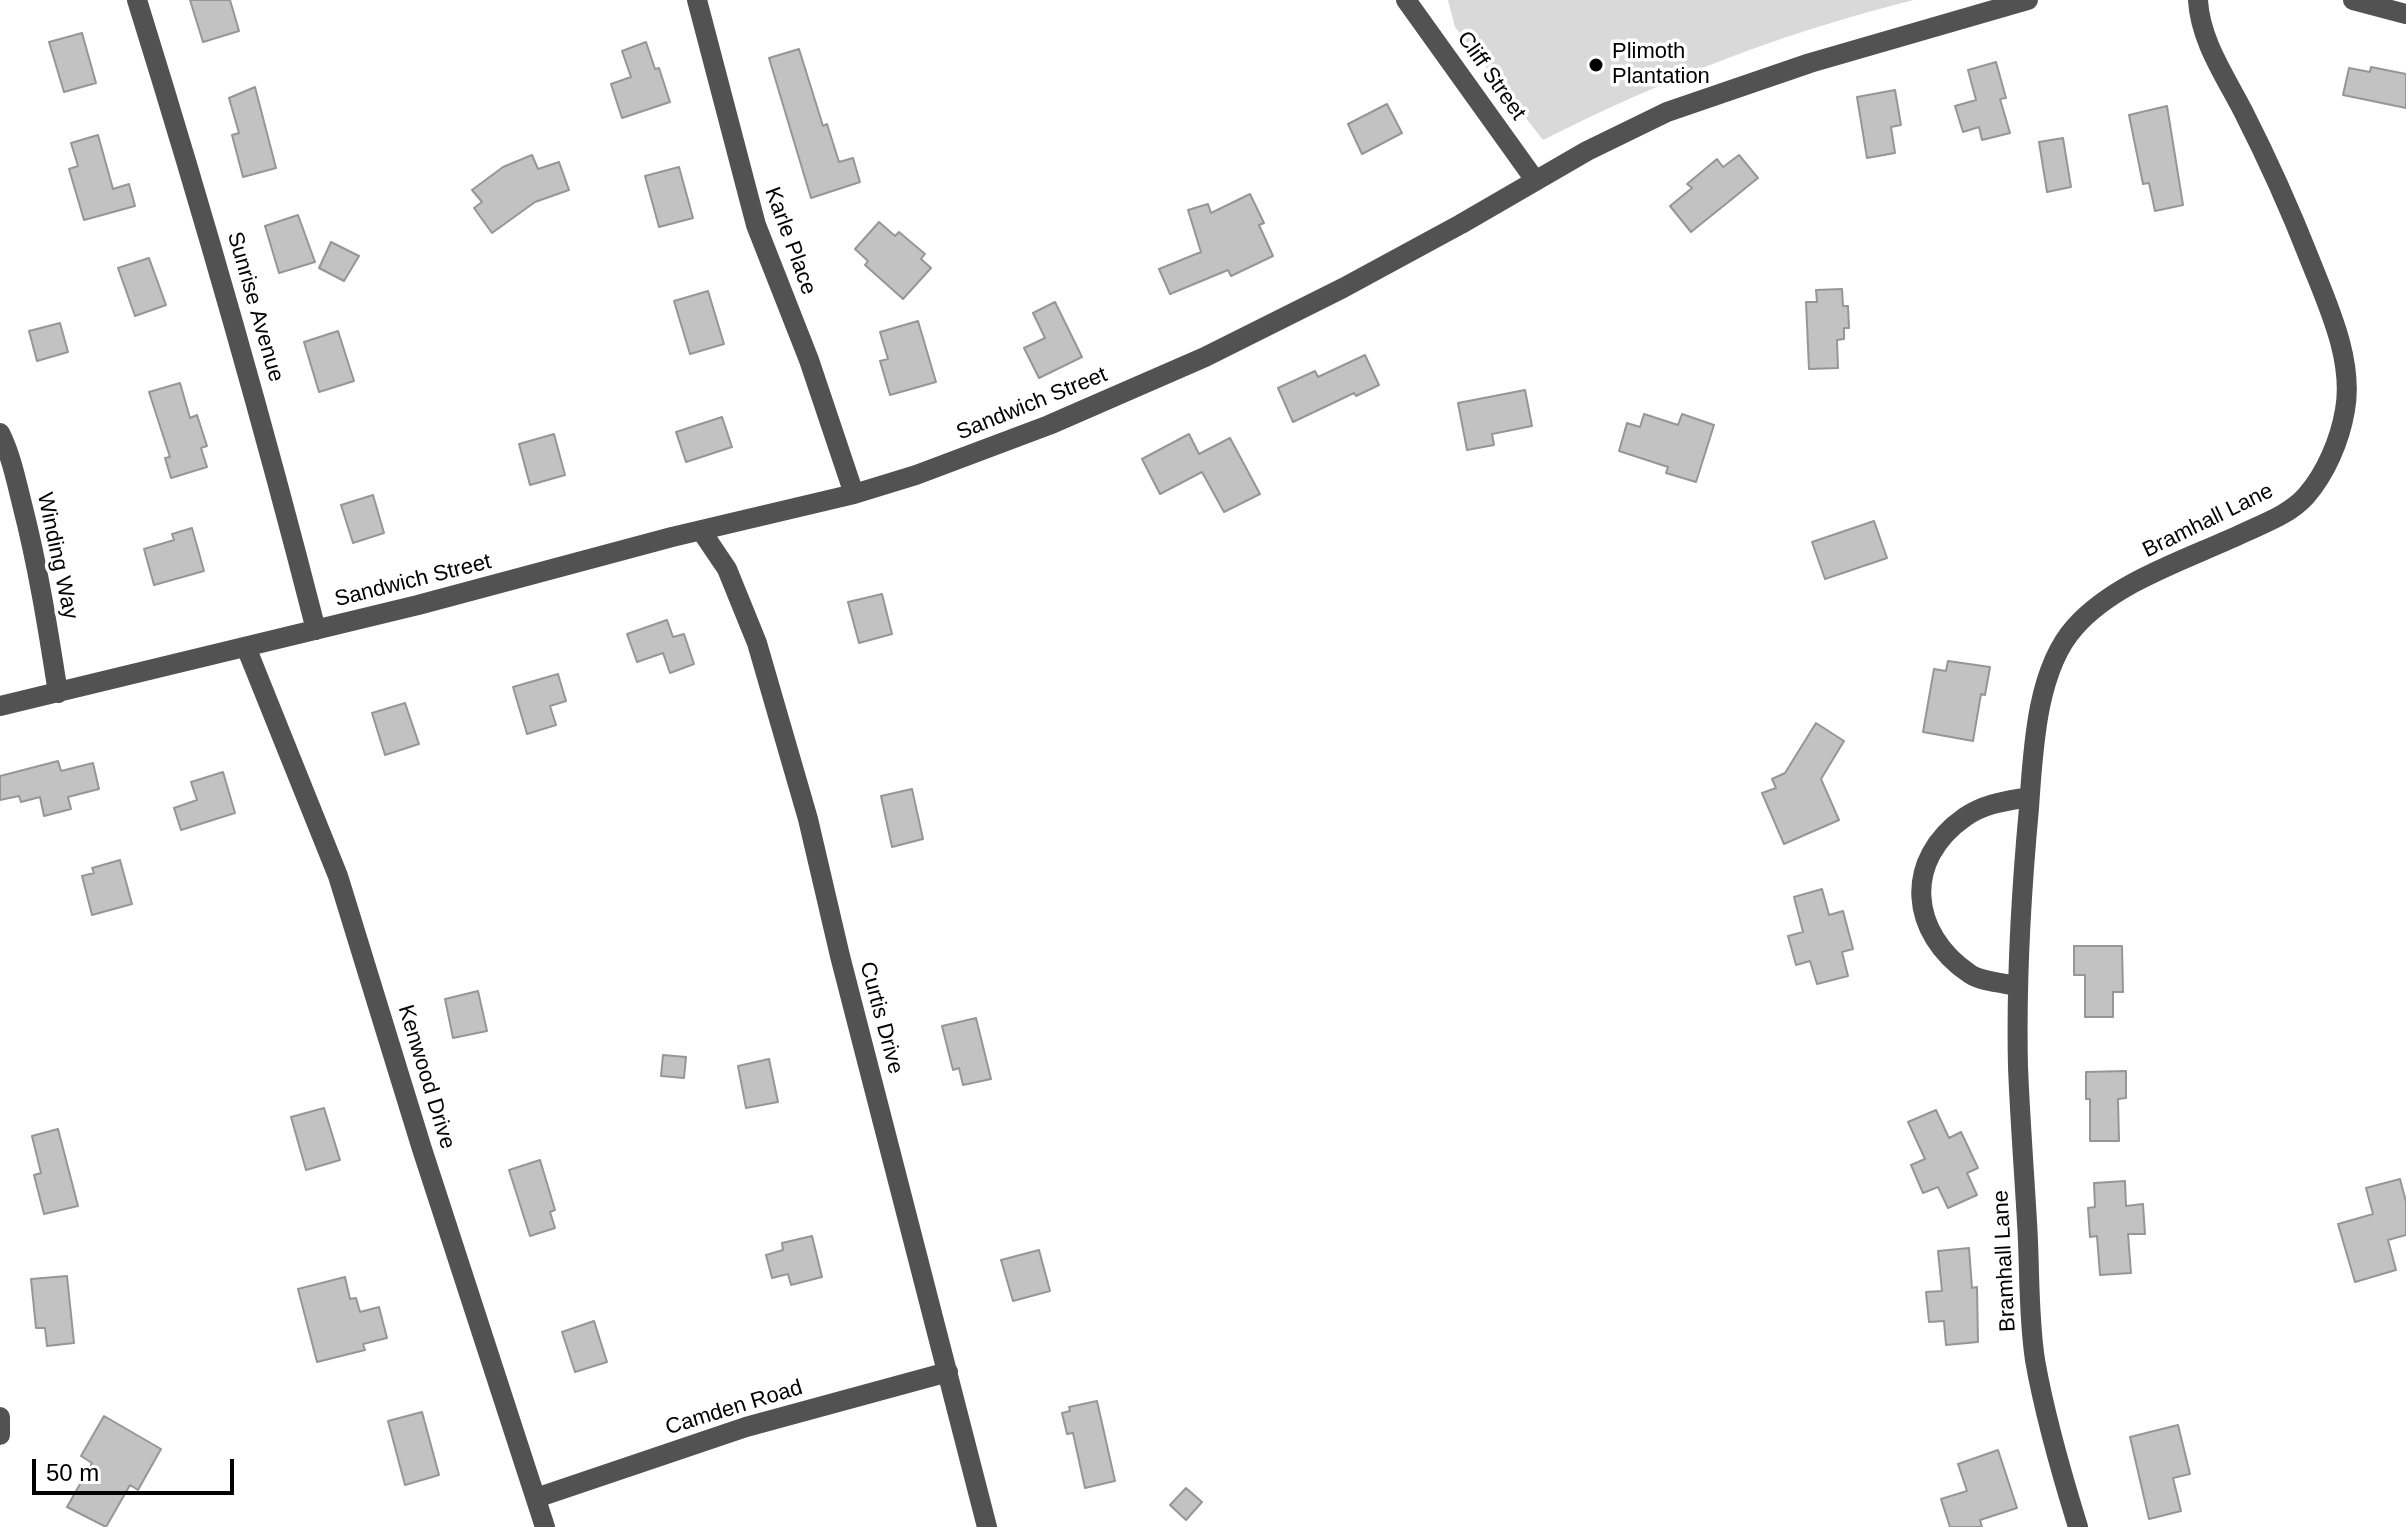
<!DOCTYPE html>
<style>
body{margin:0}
#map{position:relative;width:2406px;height:1527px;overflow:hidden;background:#fff;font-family:Helvetica,sans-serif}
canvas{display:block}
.scale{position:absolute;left:32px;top:1459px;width:202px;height:36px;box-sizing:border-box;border:4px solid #000;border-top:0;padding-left:10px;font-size:24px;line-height:28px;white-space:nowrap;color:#000;-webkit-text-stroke:6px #fff;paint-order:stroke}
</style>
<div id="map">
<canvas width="2406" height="1527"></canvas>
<div class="scale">50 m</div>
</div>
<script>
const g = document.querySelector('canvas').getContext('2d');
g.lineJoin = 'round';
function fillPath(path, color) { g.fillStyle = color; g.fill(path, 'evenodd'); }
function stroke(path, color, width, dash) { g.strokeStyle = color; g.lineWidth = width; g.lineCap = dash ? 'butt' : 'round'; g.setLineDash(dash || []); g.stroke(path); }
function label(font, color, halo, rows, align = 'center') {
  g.font = font + ' Helvetica,sans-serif'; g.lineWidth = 7; g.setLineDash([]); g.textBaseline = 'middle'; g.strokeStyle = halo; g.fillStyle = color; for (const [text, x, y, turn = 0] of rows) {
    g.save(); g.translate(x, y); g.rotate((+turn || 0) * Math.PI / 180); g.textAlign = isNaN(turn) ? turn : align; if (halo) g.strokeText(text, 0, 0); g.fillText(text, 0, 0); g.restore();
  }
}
fillPath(new Path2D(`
 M 1448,0 L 1914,0 C 1784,32 1662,80 1543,140 L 1455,27 Z`), '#d9d9d9');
const building = new Path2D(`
 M 190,0 L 230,0 L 239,31 L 203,42 Z
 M 82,33 L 96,83 L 64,92 L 49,42 Z
 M 646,42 L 655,69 L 659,68 L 670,102 L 622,118 L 611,84 L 631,77 L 622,51 Z
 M 799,49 L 823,126 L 827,124 L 839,162 L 853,158 L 860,182 L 811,198 L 769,58 Z
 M 1996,62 L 2006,98 L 2000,99 L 2010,133 L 1982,140 L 1979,127 L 1963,132 L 1955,106 L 1976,100 L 1968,70 Z
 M 2371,67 L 2406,74 L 2406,108 L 2343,95 L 2349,68 L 2370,72 Z
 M 255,87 L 276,168 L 243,177 L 232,135 L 239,133 L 229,98 Z
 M 1895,90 L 1901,125 L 1891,127 L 1895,153 L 1867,158 L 1857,97 Z
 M 1387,104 L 1402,133 L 1362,154 L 1348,124 Z
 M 2167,106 L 2183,205 L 2155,211 L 2149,183 L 2143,184 L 2129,115 Z
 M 98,135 L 113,189 L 129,184 L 135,206 L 84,220 L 69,169 L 78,166 L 71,143 Z
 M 2063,138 L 2071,187 L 2047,192 L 2039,142 Z
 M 532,155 L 538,169 L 559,162 L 569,190 L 535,202 L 492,233 L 474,208 L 482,202 L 472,190 L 503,167 Z
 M 1739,155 L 1758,178 L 1691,232 L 1670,206 L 1692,188 L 1687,184 L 1717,159 L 1723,167 Z
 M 679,167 L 693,218 L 659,227 L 645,176 Z
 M 1250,194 L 1264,223 L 1259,225 L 1273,256 L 1231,276 L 1228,270 L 1170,294 L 1159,269 L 1201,252 L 1188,210 L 1208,204 L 1211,213 Z
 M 298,215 L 315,262 L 279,273 L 265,226 Z
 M 879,222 L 895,236 L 899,232 L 925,254 L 921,259 L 931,268 L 903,299 L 865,265 L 868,261 L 855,249 Z
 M 331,242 L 359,256 L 344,281 L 319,268 Z
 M 149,258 L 166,305 L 135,316 L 118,268 Z
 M 1842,289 L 1843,306 L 1848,306 L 1849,328 L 1844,328 L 1844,339 L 1837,340 L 1838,368 L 1809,369 L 1806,302 L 1817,302 L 1816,290 Z
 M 708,291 L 724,344 L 690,354 L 674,301 Z
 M 1055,302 L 1082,357 L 1039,378 L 1024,348 L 1045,338 L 1033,313 Z
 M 918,321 L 936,382 L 890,395 L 880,361 L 888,359 L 880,332 Z
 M 60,323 L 68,352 L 37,361 L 29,331 Z
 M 338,331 L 354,381 L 319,392 L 304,342 Z
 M 1365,355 L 1379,385 L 1356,396 L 1354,393 L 1293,422 L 1278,388 L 1315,371 L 1318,377 Z
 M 180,383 L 190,418 L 197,415 L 207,446 L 201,448 L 207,467 L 171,478 L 165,458 L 170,457 L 149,392 Z
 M 1525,390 L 1532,426 L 1492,434 L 1494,445 L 1467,450 L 1458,403 Z
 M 1644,414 L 1678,425 L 1682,414 L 1714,425 L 1696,482 L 1666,473 L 1668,467 L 1619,451 L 1627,423 L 1640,427 Z
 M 722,417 L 732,447 L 686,462 L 676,432 Z
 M 554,434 L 565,475 L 530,485 L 519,444 Z
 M 1189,434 L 1199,454 L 1230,438 L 1260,494 L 1224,512 L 1202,472 L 1160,494 L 1142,459 Z
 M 373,495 L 384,533 L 353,543 L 341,505 Z
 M 1874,521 L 1887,558 L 1825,579 L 1812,542 Z
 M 192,528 L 204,571 L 154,585 L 144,549 L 174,540 L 172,534 Z
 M 882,594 L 892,634 L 859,643 L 848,602 Z
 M 667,620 L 673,637 L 684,634 L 694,664 L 670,673 L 663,653 L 637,662 L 627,634 Z
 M 1948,661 L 1990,667 L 1985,695 L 1981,694 L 1973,741 L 1923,732 L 1934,669 L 1946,671 Z
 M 558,674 L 566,701 L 550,706 L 556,725 L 527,734 L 513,687 Z
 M 405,703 L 419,744 L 385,755 L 372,713 Z
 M 1816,723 L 1844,741 L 1821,779 L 1839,820 L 1784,844 L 1762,793 L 1776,788 L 1772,779 L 1785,773 Z
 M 58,761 L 61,771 L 93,763 L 99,789 L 68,797 L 71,809 L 44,816 L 40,797 L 21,802 L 19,796 L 0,800 L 0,776 Z
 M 223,772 L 235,813 L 181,830 L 174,808 L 197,800 L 191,782 Z
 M 912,789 L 923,839 L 892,847 L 881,796 Z
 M 120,860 L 132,904 L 92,915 L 82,876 L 94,873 L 92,868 Z
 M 1822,889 L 1829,915 L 1843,911 L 1853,949 L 1842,952 L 1848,976 L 1817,984 L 1810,961 L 1796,965 L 1788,936 L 1803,932 L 1794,897 Z
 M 2074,946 L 2122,946 L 2123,992 L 2113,992 L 2113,1017 L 2085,1017 L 2085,975 L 2074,975 Z
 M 478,991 L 487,1031 L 453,1038 L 445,999 Z
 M 976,1018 L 991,1079 L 963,1085 L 959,1068 L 953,1070 L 942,1026 Z
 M 663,1055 L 686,1057 L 684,1078 L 661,1076 Z
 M 769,1059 L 778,1102 L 746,1108 L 738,1066 Z
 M 2126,1071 L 2126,1098 L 2118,1099 L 2119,1141 L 2090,1141 L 2090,1099 L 2086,1099 L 2086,1072 Z
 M 324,1108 L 340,1160 L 306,1170 L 291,1117 Z
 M 1936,1110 L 1949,1138 L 1961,1132 L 1978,1168 L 1967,1173 L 1977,1195 L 1948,1208 L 1938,1187 L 1923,1193 L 1911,1165 L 1925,1159 L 1908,1122 Z
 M 58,1129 L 78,1206 L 44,1214 L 34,1175 L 41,1173 L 32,1136 Z
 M 540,1160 L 555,1210 L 550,1212 L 555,1228 L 530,1236 L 509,1170 Z
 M 2400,1179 L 2406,1202 L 2406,1235 L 2388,1240 L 2396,1270 L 2355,1282 L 2338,1224 L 2373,1214 L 2366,1188 Z
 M 2125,1181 L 2126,1206 L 2143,1204 L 2145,1234 L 2128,1234 L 2131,1273 L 2100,1275 L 2097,1236 L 2090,1237 L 2088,1208 L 2095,1207 L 2094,1183 Z
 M 812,1236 L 822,1277 L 791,1285 L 788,1274 L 772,1278 L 766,1255 L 783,1250 L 782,1243 Z
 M 1969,1248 L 1972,1288 L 1977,1287 L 1978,1342 L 1946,1345 L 1944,1321 L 1929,1322 L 1926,1292 L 1942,1291 L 1938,1251 Z
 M 1039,1250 L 1050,1291 L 1013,1301 L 1001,1260 Z
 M 67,1276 L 74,1343 L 47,1346 L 45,1328 L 36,1328 L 31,1279 Z
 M 345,1277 L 350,1299 L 356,1298 L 360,1312 L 379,1307 L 387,1338 L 363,1344 L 365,1350 L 317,1362 L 298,1289 Z
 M 594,1321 L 607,1362 L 575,1372 L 562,1332 Z
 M 1097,1401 L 1115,1481 L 1085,1488 L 1073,1433 L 1067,1434 L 1062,1413 L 1070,1411 L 1069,1407 Z
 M 422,1412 L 439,1475 L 405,1485 L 388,1421 Z
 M 104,1416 L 161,1449 L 138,1490 L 130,1485 L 106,1527 L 67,1507 L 92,1463 L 81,1456 Z
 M 2178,1425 L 2190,1474 L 2173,1478 L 2181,1511 L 2149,1519 L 2130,1437 Z
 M 1998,1450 L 2017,1508 L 1980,1520 L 1982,1527 L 1950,1527 L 1941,1499 L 1967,1491 L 1958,1464 Z
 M 1186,1488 L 1202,1502 L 1186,1520 L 1170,1505 Z`);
fillPath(building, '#c2c2c2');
stroke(building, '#969696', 2);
stroke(new Path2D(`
 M 137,0 C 202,209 262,418 316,630
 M 697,0 L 756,225 L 809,360 L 854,494
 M 1406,0 L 1535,180
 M 2353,0 L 2406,14
 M 0,433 C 11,455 16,480 22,504 C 38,566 48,629 58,693
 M 702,532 L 727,569 L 757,643 L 808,819 L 840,956 L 987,1527
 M 246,647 L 338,876 L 422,1149 L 545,1527
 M 0,706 L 418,605 L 672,537 L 854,494 L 916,475 L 1049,425 L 1205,357 L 1343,288 L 1461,224 L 1587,151 L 1667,112 L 1810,63 L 2028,0
 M 2018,986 C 2004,983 1982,982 1970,974 C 1909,933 1903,860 1965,817 C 1985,803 2007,801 2029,797
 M 0,1417 L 0,1435
 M 536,1498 L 746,1427 L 948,1372
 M 2078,1527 C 2061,1472 2045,1417 2035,1360 C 2028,1314 2030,1267 2027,1222 C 2024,1170 2020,1118 2018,1067 C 2016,980 2021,894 2029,808 C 2033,752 2036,670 2075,627 C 2115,582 2185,560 2239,535 C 2262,524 2289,515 2306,496 C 2326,473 2340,440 2345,410 C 2354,360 2328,306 2310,260 C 2290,209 2268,160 2243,111 C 2225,76 2200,40 2198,0`), '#525252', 20);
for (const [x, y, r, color] of [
 [1596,65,8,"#000"]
]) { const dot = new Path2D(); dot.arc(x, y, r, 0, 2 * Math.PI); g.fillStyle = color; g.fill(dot); stroke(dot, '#fff', 3); }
label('22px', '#000', '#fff', [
 ["Plimoth",1612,52],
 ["Plantation",1612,77]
], 'left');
label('22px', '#000', '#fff', [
 ["Cliff Street",1491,76,55],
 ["Karle Place",790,241,70],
 ["Sunrise Avenue",255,307,74],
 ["Sandwich Street",1032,404,-22],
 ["Bramhall Lane",2208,521,-26],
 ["Winding Way",57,556,78],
 ["Sandwich Street",413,581,-14],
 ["Curtis Drive",881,1018,75],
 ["Kenwood Drive",426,1077,73],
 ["Bramhall Lane",2005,1261,-93],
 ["Camden Road",734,1408,-17]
]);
</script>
